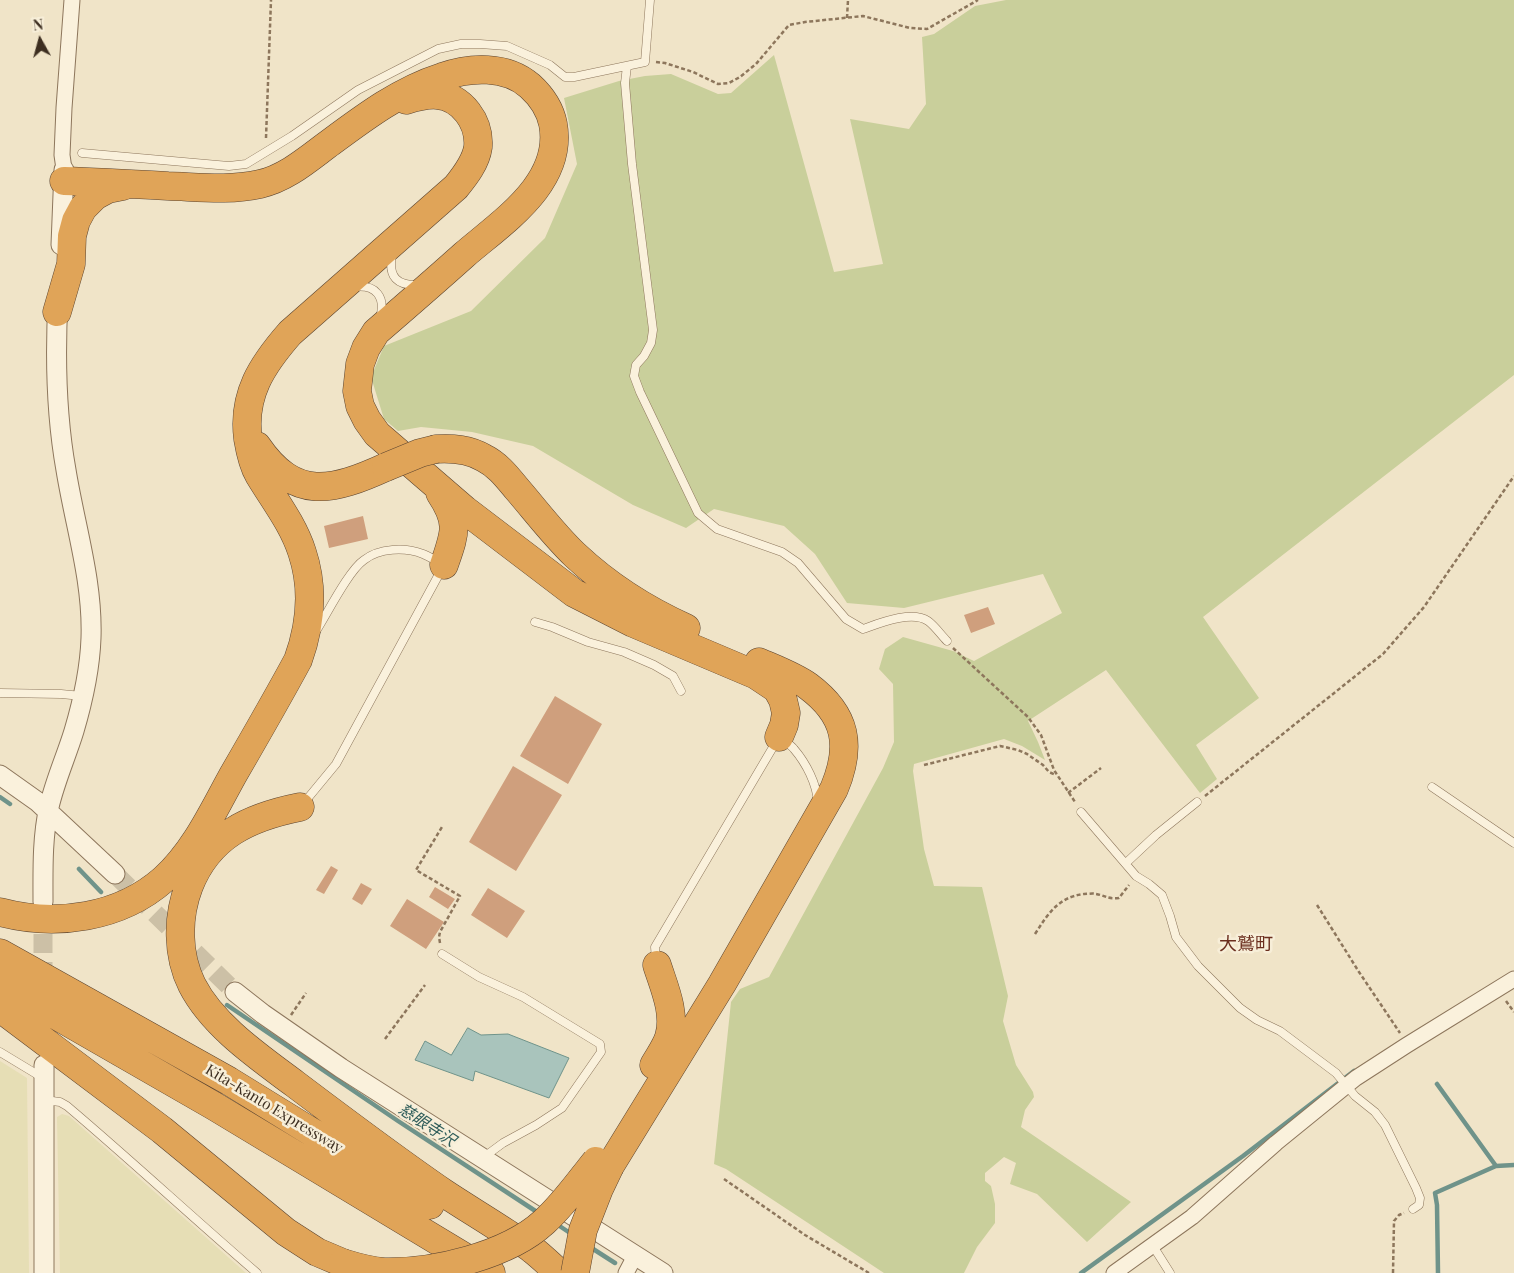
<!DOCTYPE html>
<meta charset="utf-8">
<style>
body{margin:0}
#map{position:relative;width:1514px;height:1273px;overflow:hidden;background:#f0e4c8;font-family:"Playfair Display",serif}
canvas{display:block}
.north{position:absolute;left:15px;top:15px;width:50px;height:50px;-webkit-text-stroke:4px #f7eed8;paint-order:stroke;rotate:353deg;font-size:14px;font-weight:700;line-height:20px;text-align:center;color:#3d2e20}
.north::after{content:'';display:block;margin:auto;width:18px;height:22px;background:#3d2e20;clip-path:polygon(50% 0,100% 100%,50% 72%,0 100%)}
</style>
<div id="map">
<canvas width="1514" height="1273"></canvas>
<div class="north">N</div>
</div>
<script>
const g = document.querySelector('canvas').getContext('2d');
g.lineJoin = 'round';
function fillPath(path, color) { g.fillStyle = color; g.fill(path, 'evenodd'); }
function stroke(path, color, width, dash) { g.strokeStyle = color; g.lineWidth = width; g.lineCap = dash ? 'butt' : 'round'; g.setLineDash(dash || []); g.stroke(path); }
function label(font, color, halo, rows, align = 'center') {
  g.font = font + ' "Playfair Display","Noto Sans JP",serif'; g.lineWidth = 5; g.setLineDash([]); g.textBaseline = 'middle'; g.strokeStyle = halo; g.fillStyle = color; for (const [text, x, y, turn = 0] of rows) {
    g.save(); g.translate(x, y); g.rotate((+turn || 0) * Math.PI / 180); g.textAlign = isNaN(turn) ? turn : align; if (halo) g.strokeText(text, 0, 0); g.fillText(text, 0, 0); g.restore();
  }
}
fillPath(new Path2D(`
 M 0,1061 L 27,1078 L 29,1273 L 0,1273 Z
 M 62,1114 L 69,1116 L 246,1273 L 60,1273 L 57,1117 Z`), '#e6deb5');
fillPath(new Path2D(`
 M 1006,0 L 1514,0 L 1514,375 L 1203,617 L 1259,698 L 1196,745 L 1217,779 L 1200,793 L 1106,670 L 1028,721 L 1038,742 L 1045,760 L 1022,746 L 1004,739 L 914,764 L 913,771 L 924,849 L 934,886 L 982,887 L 1008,996 L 1003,1021 L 1016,1065 L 1033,1092 L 1034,1097 L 1025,1110 L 1021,1127 L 1131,1202 L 1087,1242 L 1037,1194 L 1010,1184 L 1016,1163 L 1004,1157 L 985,1173 L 985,1181 L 991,1186 L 995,1204 L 995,1223 L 977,1247 L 964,1273 L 884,1273 L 726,1169 L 714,1164 L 731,1002 L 740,989 L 769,977 L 883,768 L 894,742 L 893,684 L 879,669 L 885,649 L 903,637 L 953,651 L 974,661 L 1062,613 L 1043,574 L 904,608 L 847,603 L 815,554 L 784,526 L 714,509 L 686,528 L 633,505 L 533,446 L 472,432 L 421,427 L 398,431 L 384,419 L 371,377 L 384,346 L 471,311 L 545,238 L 577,164 L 564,98 L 619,81 L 645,76 L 671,74 L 718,94 L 731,93 L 774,55 L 834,272 L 883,264 L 850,119 L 909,129 L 926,104 L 922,37 L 934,34 L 975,6 Z`), '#c9cf9b');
const water = new Path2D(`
 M 468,1028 L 481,1035 L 508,1034 L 569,1058 L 549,1098 L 475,1071 L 473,1081 L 415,1060 L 425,1041 L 451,1055 Z`);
fillPath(water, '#a9c4bc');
stroke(water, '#6f938a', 1);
stroke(new Path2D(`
 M 0,797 L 10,804
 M 79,869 L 101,892
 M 227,1005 L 398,1121 L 540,1214
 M 1437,1084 L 1496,1166 L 1514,1165
 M 555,1223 L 573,1235
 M 590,1247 L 615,1263
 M 1081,1273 L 1243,1156 L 1354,1071
 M 1438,1273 L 1437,1205 L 1435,1193 L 1496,1166`), '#6f938a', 4.5);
fillPath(new Path2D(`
 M 363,516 L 368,539 L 329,548 L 324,526 Z
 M 988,607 L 995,624 L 971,633 L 964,615 Z
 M 555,696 L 602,724 L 568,784 L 520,756 Z
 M 513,766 L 562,795 L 516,871 L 469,842 Z
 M 331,866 L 338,870 L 324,894 L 316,890 Z
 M 361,883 L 372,889 L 362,905 L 352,899 Z
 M 435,887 L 455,899 L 448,909 L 429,897 Z
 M 488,888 L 525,911 L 507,938 L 471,915 Z
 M 407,899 L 444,922 L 426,949 L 390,926 Z`), '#cf9f7d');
stroke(new Path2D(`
 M 115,874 L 235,992
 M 43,906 L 43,986`), '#ccc0a6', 19, [19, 9]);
const service = new Path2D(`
 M 627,66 L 625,83 L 632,164 L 653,330 L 651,343 L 644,356 L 636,365 L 634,376 L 640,392 L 698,513 L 717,529 L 782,552 L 798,563 L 846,619 L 863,629 C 880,623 912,610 928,621 C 935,626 941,635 947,641
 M 82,153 L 229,166 L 246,164 L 292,136 L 358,90 L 438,49 L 461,44 L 480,44 L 507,46 L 550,65 L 565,77 L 574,77 L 645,62 L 650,0
 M 392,255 C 388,277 397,286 419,285
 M 354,287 C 376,284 386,297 380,318
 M 535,622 L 552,627 L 588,642 L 624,652 L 654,665 L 673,676 L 681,691
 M 0,693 L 61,694 L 82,696
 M 1432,787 L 1514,843
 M 303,804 L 336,764 L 444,565 C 437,561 430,557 423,554 C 405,547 379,548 364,560 C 349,570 327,614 316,631
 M 1081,812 L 1136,876 L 1149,884 L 1162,895 L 1170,916 L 1176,937 L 1198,966 L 1240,1008 L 1257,1020 L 1280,1031 L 1336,1073 L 1355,1096 L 1375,1112 L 1385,1125 L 1416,1188 L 1420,1198 L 1419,1205 L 1413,1209
 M 1126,863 L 1156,835 L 1197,802
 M 442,954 L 479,977 L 523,997 L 600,1044 L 601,1052 L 562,1108 L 536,1125 L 503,1143 L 484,1157
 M 656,960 L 655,947 L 779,737 C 784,741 790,744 794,749 C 806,763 817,784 818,803
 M 0,1052 L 43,1078
 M 44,1100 L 60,1102 L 67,1106 C 132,1161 193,1218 257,1273
 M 1153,1246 L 1170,1273`);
const minor = new Path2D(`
 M 64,169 L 62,155 L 64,108 L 72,0
 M 626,1273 L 635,1256
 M 1114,1273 L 1192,1217 L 1276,1143 L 1356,1078 L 1407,1045 L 1514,979`);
const tertiary = new Path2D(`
 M 61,245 L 64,170
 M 0,775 L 38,802 L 115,874
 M 43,902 C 43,871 42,838 49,807 C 55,781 66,757 74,731 C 82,704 90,667 91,638 C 93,581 75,526 66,470 C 56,414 55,356 58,300
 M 235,992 L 263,1014 L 341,1068 L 663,1273
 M 44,1065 L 44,1273`);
const motorway = new Path2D(`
 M 64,181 C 98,182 133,184 168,186 C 199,187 229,191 260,184 C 287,178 309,158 331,142 C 366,116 401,90 442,77 C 470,67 506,65 530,86 C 541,96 550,109 553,124 C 564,183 502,222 464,255 C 435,281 405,307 376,332 L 366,348 L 360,364 L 357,391 L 360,406 L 367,420 L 377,434 L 465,510 L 574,593 L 633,623 L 756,675 L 777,689 L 783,700 L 786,713 L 784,725 L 779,737
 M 57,312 L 71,264 L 72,236 L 76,221 L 83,208 L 95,196 L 108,189 L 123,186
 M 257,446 C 295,502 333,491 386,467
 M 436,449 C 453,448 469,449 484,458 C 498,465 507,477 517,489 C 536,511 554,535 575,555 C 607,585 646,610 686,628
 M 440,493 C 460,523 455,533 444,565
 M 300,807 C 250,817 209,835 189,886 C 177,917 177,955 192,985 C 213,1026 259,1057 295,1084 C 344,1121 393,1158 444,1193 C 465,1207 487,1220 508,1234 C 516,1239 526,1244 533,1250 C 542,1257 550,1265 559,1273
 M 0,912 C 56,927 120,918 164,879 C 195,851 213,811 233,775 C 255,737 277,699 298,660 C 311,624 314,588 302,552 C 293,524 274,500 259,475 C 253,465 250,451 248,439 C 242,395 262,365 290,333 L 456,187 C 465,176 476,162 478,147 C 480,122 462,97 437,95 C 426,94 416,97 406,100
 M 0,953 L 229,1081 L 430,1205
 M 0,983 L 214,1106 L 491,1273
 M 0,1008 L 162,1130 L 286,1232 L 317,1252 L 343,1263
 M 654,1065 C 659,1056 666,1047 669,1037 C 676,1013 664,987 657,965
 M 610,1166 L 722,984 L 834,789 C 852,746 847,715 808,686 C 794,676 775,669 759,662`);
stroke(service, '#8d765c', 9);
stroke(minor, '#8d765c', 17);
stroke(tertiary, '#8d765c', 21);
stroke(motorway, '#5b4430', 29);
stroke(new Path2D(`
 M 847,18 L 848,0
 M 656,62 L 665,63 L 693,72 L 718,84 L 729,83 L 740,77 L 756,64 L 789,25 L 805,22 L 863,16 L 910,28 L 927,29 L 978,0
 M 266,138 L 271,0
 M 953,648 L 1028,717 L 1041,735 L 1054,770 L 1075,802
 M 924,765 L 1000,746 L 1018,750 L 1027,754 L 1043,765 L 1049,772 L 1056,775
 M 1068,793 L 1101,768
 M 1205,796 L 1383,654 L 1424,607 L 1514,476
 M 1317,905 L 1359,972 L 1400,1033
 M 1035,934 C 1048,914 1058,897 1084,894 C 1088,894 1093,893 1096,894 C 1107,896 1106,899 1119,898 L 1129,885
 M 440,943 L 439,937 L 440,932 L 460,896 L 416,870 L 442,827
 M 1506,1001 L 1514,1012
 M 291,1015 L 306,993
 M 385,1039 L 425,985
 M 724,1179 L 805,1235 L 869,1273
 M 1393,1273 L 1394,1221 L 1399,1215 L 1404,1213`), '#8d765c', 2.5, [4, 2.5]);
stroke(service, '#faf1dc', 8);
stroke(minor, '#faf1dc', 15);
stroke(tertiary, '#faf1dc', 19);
stroke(motorway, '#e0a458', 28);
const motorwayBridge = new Path2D(`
 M 386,467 L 420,453 L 436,449
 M 343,1263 C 356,1267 370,1271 384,1272 C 433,1273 507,1256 544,1222 C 564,1204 579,1182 596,1161
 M 575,1273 L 583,1230 L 599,1189 L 610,1166`);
stroke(motorwayBridge, '#5b4430', 29, []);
stroke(motorwayBridge, '#e0a458', 28);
label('15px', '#3d2e20', '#f7eed8', [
 ["Kita-Kanto Expressway",274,1109,31]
]);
label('italic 16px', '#2f5d5a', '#f7eed8', [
 ["慈眼寺沢",427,1125,33]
]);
label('18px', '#6b2e1e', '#f7eed8', [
 ["大鷲町",1246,944]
]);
</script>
